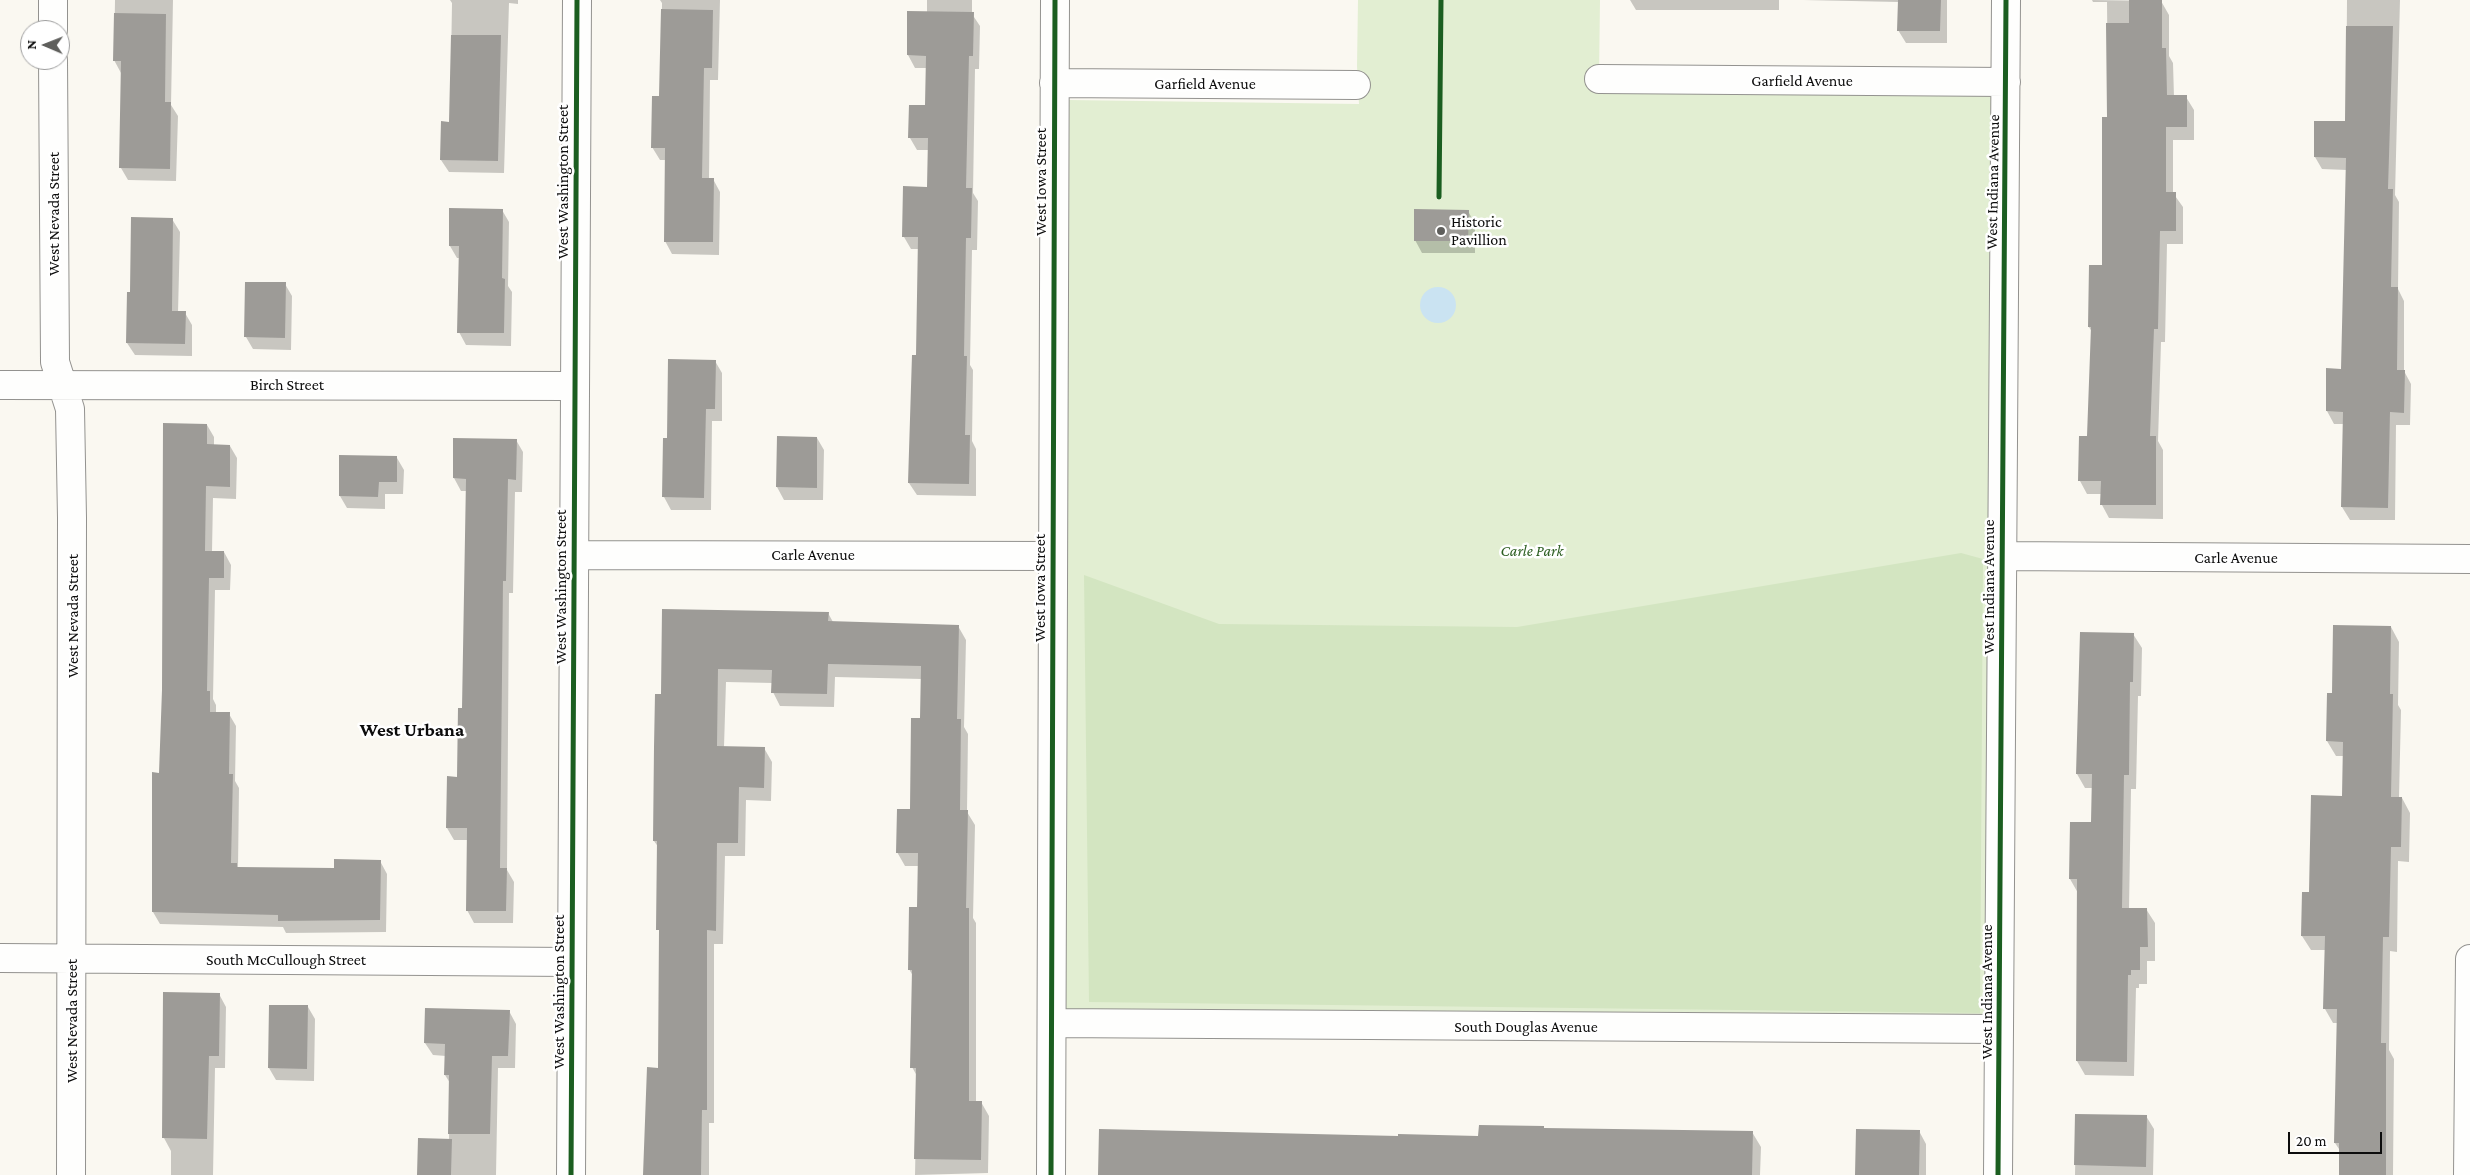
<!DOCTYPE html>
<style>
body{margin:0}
#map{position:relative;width:2470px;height:1175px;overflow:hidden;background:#faf8f1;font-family:"Crimson Pro",serif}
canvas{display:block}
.north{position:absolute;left:20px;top:20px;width:50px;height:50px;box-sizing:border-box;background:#fff;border:1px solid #9e9e9e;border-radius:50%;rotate:271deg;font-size:14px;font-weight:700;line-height:20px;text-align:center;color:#0c0c0c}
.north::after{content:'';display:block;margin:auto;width:18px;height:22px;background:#5f5f5c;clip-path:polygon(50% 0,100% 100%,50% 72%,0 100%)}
.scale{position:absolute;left:2288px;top:1132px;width:94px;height:22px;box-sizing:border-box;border:2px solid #0c0c0c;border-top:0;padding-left:6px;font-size:15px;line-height:18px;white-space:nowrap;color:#0c0c0c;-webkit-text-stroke:4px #fff;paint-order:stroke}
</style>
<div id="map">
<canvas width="2470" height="1175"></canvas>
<div class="north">N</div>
<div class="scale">20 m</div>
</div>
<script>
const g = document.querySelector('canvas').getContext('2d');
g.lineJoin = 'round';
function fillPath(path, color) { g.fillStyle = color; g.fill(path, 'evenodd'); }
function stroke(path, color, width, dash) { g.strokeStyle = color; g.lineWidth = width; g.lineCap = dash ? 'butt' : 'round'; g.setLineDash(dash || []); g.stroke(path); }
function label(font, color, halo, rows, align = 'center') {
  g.font = font + ' "Crimson Pro",serif'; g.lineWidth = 5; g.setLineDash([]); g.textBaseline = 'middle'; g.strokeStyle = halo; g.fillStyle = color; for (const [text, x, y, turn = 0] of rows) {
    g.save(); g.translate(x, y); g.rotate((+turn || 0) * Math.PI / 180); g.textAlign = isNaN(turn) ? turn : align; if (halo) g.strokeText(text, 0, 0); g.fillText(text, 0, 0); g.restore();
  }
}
fillPath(new Path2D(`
 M 1358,0 L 1600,0 L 1599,79 L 2006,82 L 1999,1029 L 1053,1023 L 1069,100 L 1359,104 L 1357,66 Z`), '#e2eed2');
fillPath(new Path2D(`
 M 1961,553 L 1983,559 L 1980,1013 L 1089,1002 L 1084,575 L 1219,624 L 1517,627 Z`), '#d3e5c1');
fillPath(new Path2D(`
 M1420 305a18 18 0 1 1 36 0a18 18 0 1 1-36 0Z`), '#cae3f2');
fillPath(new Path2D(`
 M 115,0 L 173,0 L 171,105 L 178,116 L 176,181 L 128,180 L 121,168 L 121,73 L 114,60 Z
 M 450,0 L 518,0 L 518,4 L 509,3 L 504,173 L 449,172 L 441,160 L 450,123 L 452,3 Z
 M 660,0 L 720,0 L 718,80 L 710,80 L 709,179 L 713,179 L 720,192 L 719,255 L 672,254 L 665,241 L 666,160 L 660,160 L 652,147 L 661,97 L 662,3 Z
 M 927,0 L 972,0 L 972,14 L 980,26 L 979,69 L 975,69 L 973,193 L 978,201 L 977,250 L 972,250 L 970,365 L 973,370 L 972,441 L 976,449 L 976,496 L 917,495 L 909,483 L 917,357 L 919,249 L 911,249 L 904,237 L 928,188 L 929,150 L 917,150 L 910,138 L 926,106 L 927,68 L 915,68 L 908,55 L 927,13 Z
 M 1630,0 L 1779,0 L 1779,10 L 1636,10 Z
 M 1803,0 L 1947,0 L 1947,43 L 1906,43 L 1898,30 L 1899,2 Z
 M 2092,0 L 2161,1 L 2169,15 L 2169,56 L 2173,63 L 2174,97 L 2186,97 L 2194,110 L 2194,140 L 2173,140 L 2173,193 L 2183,207 L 2183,244 L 2167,244 L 2165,342 L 2161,342 L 2158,441 L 2163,450 L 2163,519 L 2109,518 L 2102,505 L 2102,494 L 2087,494 L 2080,481 L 2088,437 L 2092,332 L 2089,327 L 2090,267 L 2103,267 L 2108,118 L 2107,2 L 2093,2 Z
 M 2347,0 L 2400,0 L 2395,195 L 2399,202 L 2398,289 L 2404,301 L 2404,371 L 2411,384 L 2410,425 L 2396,425 L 2395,520 L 2350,520 L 2342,507 L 2344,424 L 2334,424 L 2327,411 L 2343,370 L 2347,170 L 2322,169 L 2315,157 L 2346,123 Z
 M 502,210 L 509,222 L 508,286 L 512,292 L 511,346 L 466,345 L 459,332 L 460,258 L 457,258 L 450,246 Z
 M 1468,211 L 1475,224 L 1475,253 L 1422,253 L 1415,240 Z
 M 172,219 L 180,232 L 178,313 L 185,313 L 192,325 L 192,356 L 135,355 L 127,343 L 131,294 Z
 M 285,284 L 292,296 L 291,350 L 253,349 L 246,337 Z
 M 715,361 L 722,373 L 722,421 L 712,421 L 711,510 L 671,510 L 664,497 L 665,439 L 668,439 Z
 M 207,425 L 214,437 L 214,446 L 230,446 L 237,458 L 236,499 L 213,498 L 212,552 L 224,552 L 231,565 L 230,590 L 215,590 L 213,699 L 216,705 L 216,713 L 229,714 L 236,726 L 235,781 L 239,788 L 238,868 L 335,869 L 380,861 L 387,874 L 386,932 L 286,933 L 283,927 L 160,924 L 153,912 L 161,774 Z
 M 817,438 L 824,450 L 823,500 L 784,500 L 777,487 Z
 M 455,439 L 516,440 L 523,452 L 522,492 L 515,492 L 513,593 L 509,593 L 507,870 L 514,882 L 513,923 L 474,923 L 467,910 L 468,840 L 454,840 L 447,828 L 458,778 L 464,709 L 467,491 L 461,491 L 454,478 Z
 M 397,458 L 404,470 L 403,494 L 385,494 L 385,509 L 347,508 L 340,496 Z
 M 828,613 L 833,622 L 958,626 L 966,640 L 964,727 L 968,734 L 967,812 L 975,825 L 973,918 L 976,923 L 976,1102 L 981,1102 L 989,1116 L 988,1173 L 915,1175 L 917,1076 L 912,1067 L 913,976 L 909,969 L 919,909 L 919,866 L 905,866 L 897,852 L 911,811 L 921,719 L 922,679 L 835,677 L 834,707 L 780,706 L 773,692 L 773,683 L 726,682 L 724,747 L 764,748 L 772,762 L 771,801 L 746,800 L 745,856 L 725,856 L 723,944 L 714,944 L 714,1123 L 709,1123 L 709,1175 L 644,1175 L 659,1069 L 659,848 L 654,841 L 662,696 Z
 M 2391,627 L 2399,642 L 2398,705 L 2401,710 L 2399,798 L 2402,798 L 2410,813 L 2409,862 L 2398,861 L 2397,952 L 2390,951 L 2389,1050 L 2394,1059 L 2393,1175 L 2340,1175 L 2341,1152 L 2335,1143 L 2338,1023 L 2333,1023 L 2325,1009 L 2326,950 L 2311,950 L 2302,936 L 2311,893 L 2344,797 L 2344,756 L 2336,756 L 2327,741 L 2333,695 Z
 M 2133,634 L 2142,648 L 2141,696 L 2138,696 L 2136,789 L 2131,789 L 2129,909 L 2146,909 L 2155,923 L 2155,961 L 2147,961 L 2147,984 L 2139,984 L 2139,988 L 2136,988 L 2134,1076 L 2085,1075 L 2077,1061 L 2078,893 L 2070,879 L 2092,824 L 2093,788 L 2085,788 L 2077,774 Z
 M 219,994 L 226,1007 L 225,1068 L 215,1068 L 213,1175 L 171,1175 L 171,1151 L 164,1138 Z
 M 308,1007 L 315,1019 L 314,1081 L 276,1080 L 269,1068 Z
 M 509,1011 L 516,1024 L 515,1068 L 498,1068 L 496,1175 L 418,1175 L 449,1140 L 450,1083 L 445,1075 L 446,1056 L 433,1055 L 425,1043 Z
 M 2076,1115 L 2146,1116 L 2154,1129 L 2153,1175 L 2075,1175 Z
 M 1545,1130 L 1752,1132 L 1761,1147 L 1760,1175 L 1099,1175 L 1399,1137 L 1480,1137 Z
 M 1919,1131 L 1926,1144 L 1926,1175 L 1856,1175 Z`), '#0003');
fillPath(new Path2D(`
 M 1898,0 L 1941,0 L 1940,31 L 1897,31 Z
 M 2129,0 L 2162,0 L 2162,48 L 2166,48 L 2167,95 L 2187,95 L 2187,127 L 2166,127 L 2166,192 L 2176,192 L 2176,231 L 2160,231 L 2158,329 L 2154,329 L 2150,436 L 2156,436 L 2156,505 L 2100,505 L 2101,481 L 2078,481 L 2079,436 L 2087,436 L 2091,327 L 2088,327 L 2089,265 L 2102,265 L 2102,117 L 2107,117 L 2106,23 L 2129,23 Z
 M 661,9 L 713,10 L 712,68 L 704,68 L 702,178 L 714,178 L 713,242 L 664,242 L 665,148 L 651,148 L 652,96 L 659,96 Z
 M 907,11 L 974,12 L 973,56 L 969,56 L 966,188 L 972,188 L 971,238 L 966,238 L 964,356 L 967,356 L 965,435 L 970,435 L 969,484 L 908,483 L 912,355 L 916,355 L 918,237 L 902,237 L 903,186 L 927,187 L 928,138 L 908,138 L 909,105 L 925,105 L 926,56 L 907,55 Z
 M 114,13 L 166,14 L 165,102 L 171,102 L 170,169 L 119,168 L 121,61 L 113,61 Z
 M 2346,26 L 2393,26 L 2388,189 L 2393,189 L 2391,287 L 2398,287 L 2397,370 L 2405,370 L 2404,413 L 2390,412 L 2388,508 L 2341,507 L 2343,412 L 2326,411 L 2326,368 L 2341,369 L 2346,158 L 2314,157 L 2314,121 L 2345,121 Z
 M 451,35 L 501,35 L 498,161 L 440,160 L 441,121 L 449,122 Z
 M 449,208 L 503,209 L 502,278 L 505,279 L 504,333 L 457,333 L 459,246 L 449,246 Z
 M 1414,209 L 1469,210 L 1468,241 L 1414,241 Z
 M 131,217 L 173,218 L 172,311 L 186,311 L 185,344 L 126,343 L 127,292 L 130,292 Z
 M 245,282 L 286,282 L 285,338 L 244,337 Z
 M 668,359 L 716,360 L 715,409 L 706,409 L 704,498 L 662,497 L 663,438 L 667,438 Z
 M 163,423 L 207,424 L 207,444 L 230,445 L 230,487 L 206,486 L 205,551 L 224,551 L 224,578 L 209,578 L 207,691 L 210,691 L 210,712 L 230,712 L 229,774 L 233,774 L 231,863 L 237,863 L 237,867 L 334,868 L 334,859 L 381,860 L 380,920 L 278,921 L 278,915 L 152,912 L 152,772 L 159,773 L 162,690 Z
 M 777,436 L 817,437 L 817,488 L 776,487 Z
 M 453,438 L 517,439 L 516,480 L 508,479 L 506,581 L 503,581 L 500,868 L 507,868 L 506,911 L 466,911 L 467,828 L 446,828 L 447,776 L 457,777 L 458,708 L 462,708 L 466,479 L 453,478 Z
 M 339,455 L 397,456 L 397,482 L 379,482 L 378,497 L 339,496 Z
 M 662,609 L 829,612 L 828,621 L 959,625 L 957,719 L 961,719 L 960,810 L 968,810 L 966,908 L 969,908 L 969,1101 L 982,1101 L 981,1160 L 914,1159 L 916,1068 L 910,1068 L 912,970 L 908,970 L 909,907 L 917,907 L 918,853 L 896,853 L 897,809 L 910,809 L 911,718 L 920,718 L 921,666 L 828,664 L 827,694 L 771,693 L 772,670 L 718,669 L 717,746 L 765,747 L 764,788 L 739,787 L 738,843 L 717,843 L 716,931 L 707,930 L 707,1110 L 702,1110 L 701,1175 L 643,1175 L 647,1067 L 658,1068 L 659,930 L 656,930 L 657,841 L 653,841 L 654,747 L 655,694 L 661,694 Z
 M 2333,625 L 2391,626 L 2390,694 L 2393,694 L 2391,797 L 2402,797 L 2401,847 L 2391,847 L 2389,937 L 2383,937 L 2381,1043 L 2386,1043 L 2386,1175 L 2339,1175 L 2339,1143 L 2334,1143 L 2337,1009 L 2323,1009 L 2325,936 L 2301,936 L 2302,892 L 2309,892 L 2311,795 L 2342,796 L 2343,742 L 2326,741 L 2327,693 L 2332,693 Z
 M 2080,632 L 2134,633 L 2133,682 L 2130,682 L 2129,775 L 2124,775 L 2122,908 L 2147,908 L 2148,947 L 2140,947 L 2140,970 L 2131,970 L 2131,975 L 2128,975 L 2127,1062 L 2076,1061 L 2077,879 L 2069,879 L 2070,822 L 2091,822 L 2092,774 L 2076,774 Z
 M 163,992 L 220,993 L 219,1056 L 209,1056 L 207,1139 L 162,1138 Z
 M 269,1005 L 308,1005 L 307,1069 L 268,1068 Z
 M 425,1008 L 510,1010 L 508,1056 L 492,1056 L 490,1134 L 448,1134 L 449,1075 L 444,1075 L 445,1044 L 424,1043 Z
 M 2075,1114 L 2147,1115 L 2146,1167 L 2074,1165 Z
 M 1479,1125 L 1544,1126 L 1544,1128 L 1753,1131 L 1752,1175 L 1098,1175 L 1099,1129 L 1398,1136 L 1398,1134 L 1478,1136 Z
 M 1856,1129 L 1920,1130 L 1919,1175 L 1855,1175 Z
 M 418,1138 L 452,1139 L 451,1175 L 417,1175 Z`), '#9d9b97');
const street = new Path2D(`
 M 53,0 L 53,30
 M 53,60 L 55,362 L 70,409 L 72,518 L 71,1175
 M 1599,79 L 2006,82
 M 1054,83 L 1356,85
 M 0,385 L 574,386
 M 574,555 L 1052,556
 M 2001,556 L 2470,559
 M 0,958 L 572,962
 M 1053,1023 L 1999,1029
 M 571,1175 L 577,0
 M 1051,1175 L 1055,0
 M 1998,1175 L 2006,0
 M 2468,1175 L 2470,959`);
stroke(street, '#93928f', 30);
stroke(street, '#fefefd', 28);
stroke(new Path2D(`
 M 1439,197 L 1441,0
 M 571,1175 L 577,0
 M 1051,1175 L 1055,0
 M 1998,1175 L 2006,0`), '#1b5e20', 5);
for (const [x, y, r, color] of [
 [1441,231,5,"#5f5f5c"]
]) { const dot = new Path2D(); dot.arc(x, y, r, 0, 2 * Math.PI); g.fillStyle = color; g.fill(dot); stroke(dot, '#fff', 2); }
label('16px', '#0c0c0c', '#fff', [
 ["Garfield Avenue",1802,81],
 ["Garfield Avenue",1205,84],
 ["West Washington Street",563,182,-90],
 ["West Iowa Street",1041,182,-90],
 ["West Indiana Avenue",1993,182,-89],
 ["West Nevada Street",54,214,-90],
 ["Birch Street",287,385],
 ["Carle Avenue",813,555],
 ["Carle Avenue",2236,558],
 ["West Washington Street",561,587,-90],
 ["West Indiana Avenue",1989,587,-90],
 ["West Iowa Street",1040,588,-90],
 ["West Nevada Street",73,616,-90],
 ["South McCullough Street",286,960],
 ["West Washington Street",559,992,-90],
 ["West Indiana Avenue",1987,992,-90],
 ["West Nevada Street",72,1021,-90],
 ["South Douglas Avenue",1526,1027]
]);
label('16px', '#0c0c0c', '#fff', [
 ["Historic",1451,222],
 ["Pavillion",1451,240]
], 'left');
label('italic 16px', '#2d5f22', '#fff', [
 ["Carle Park",1532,551]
]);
label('bold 19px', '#0c0c0c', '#fff', [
 ["West Urbana",412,730]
]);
</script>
